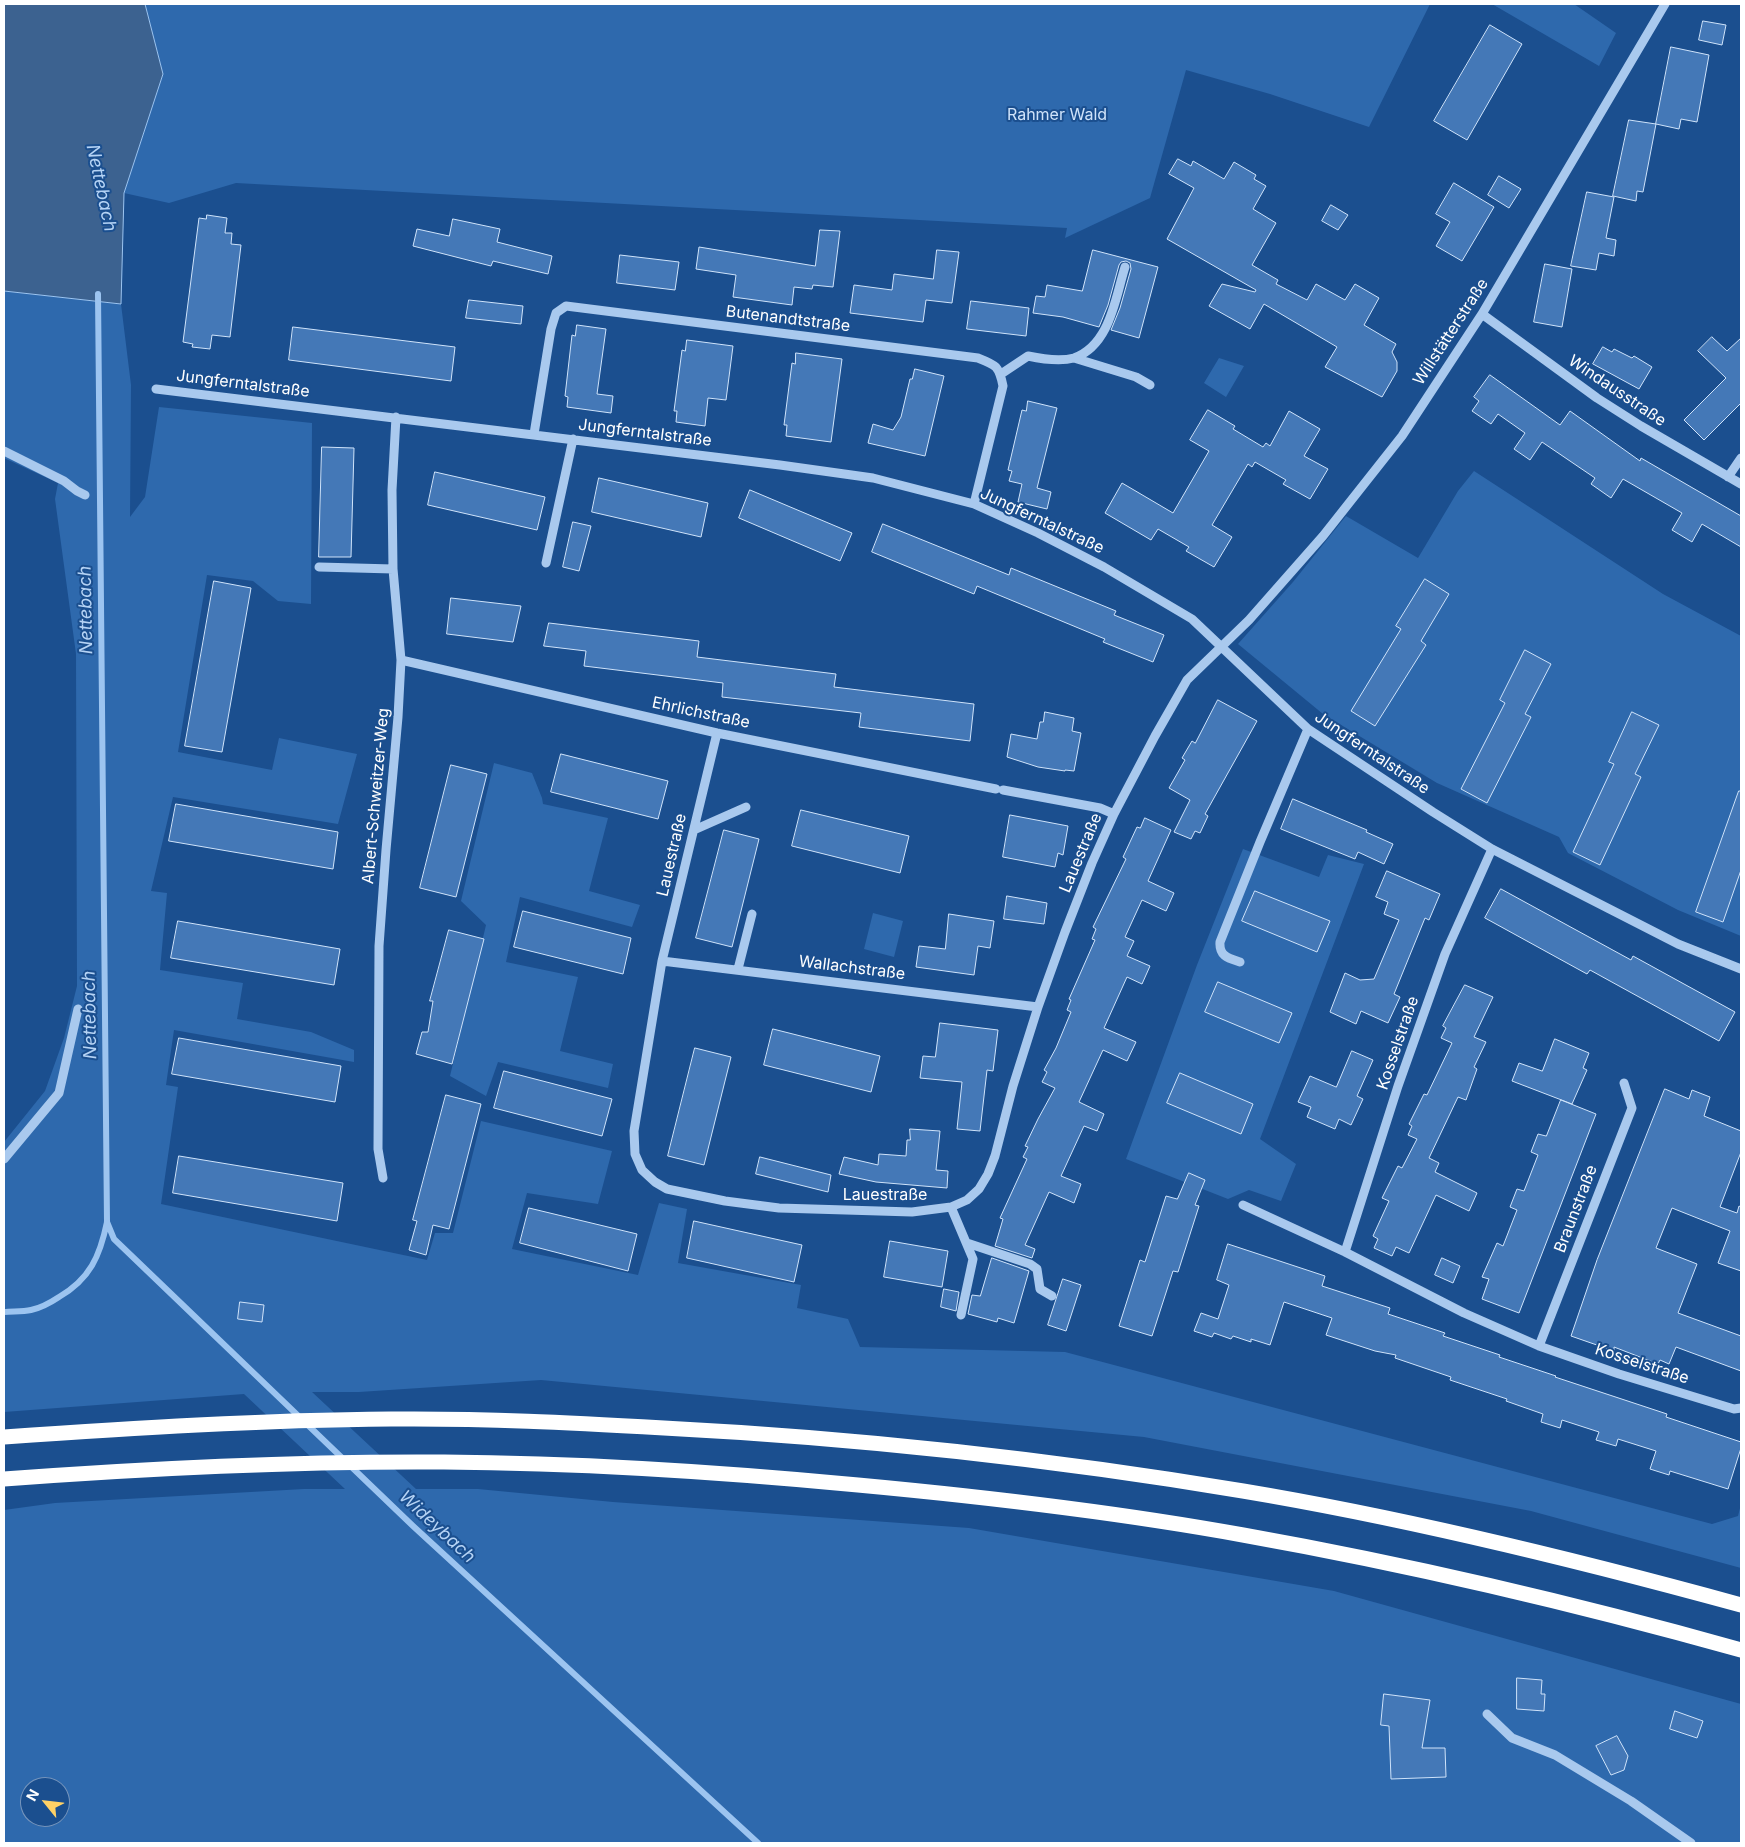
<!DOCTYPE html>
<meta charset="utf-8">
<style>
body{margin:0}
#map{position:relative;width:1745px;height:1847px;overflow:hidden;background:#1b4f8f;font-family:Inter,sans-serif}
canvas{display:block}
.frame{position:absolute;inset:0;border:5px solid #fff;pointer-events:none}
.north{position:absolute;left:20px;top:1777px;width:50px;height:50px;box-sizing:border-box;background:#1b4f8f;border:1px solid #7695bc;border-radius:50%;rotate:299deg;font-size:14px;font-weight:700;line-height:20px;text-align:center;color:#fff}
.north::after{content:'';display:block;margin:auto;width:18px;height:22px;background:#ffd166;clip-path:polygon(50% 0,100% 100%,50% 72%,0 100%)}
</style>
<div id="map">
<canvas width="1745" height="1847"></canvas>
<div class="frame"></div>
<div class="north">N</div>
</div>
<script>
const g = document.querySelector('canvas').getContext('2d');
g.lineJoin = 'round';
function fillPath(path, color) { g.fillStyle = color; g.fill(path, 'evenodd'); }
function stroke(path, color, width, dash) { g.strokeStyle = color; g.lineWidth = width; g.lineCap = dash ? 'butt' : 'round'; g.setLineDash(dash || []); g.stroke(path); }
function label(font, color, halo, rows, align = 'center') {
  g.font = font + ' Inter,sans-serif'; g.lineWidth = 4; g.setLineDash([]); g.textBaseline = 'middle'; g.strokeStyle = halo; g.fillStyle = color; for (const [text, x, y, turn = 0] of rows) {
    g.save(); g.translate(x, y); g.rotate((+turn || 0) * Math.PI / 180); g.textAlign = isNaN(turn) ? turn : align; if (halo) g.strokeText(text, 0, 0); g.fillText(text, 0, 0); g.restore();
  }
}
fillPath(new Path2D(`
 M 145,4 L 1430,4 L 1369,127 L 1270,94 L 1186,70 L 1150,198 L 1065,238 L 1067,228 L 236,183 L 169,203 L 124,193 L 163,74 Z
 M 1492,4 L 1574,4 L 1616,33 L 1599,66 Z
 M 4,291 L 121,304 L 131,385 L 130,517 L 145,497 L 159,407 L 312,423 L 311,604 L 278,601 L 253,581 L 207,575 L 178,752 L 272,770 L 279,738 L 357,754 L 338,824 L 173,797 L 151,891 L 167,893 L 160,970 L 243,983 L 237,1019 L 311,1032 L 354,1050 L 354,1062 L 174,1030 L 166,1085 L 178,1087 L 161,1204 L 427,1260 L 435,1233 L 453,1233 L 481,1121 L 612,1151 L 598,1204 L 527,1193 L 512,1249 L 638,1275 L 659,1203 L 687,1209 L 678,1263 L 801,1285 L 797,1308 L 848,1319 L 860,1347 L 1065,1352 L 1712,1524 L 1738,1516 L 1741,1504 L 1741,1568 L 1531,1511 L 1144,1437 L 541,1380 L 359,1392 L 312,1392 L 416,1489 L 478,1489 L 613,1502 L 969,1528 L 1334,1591 L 1741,1704 L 1741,1843 L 4,1843 L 4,1510 L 55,1503 L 304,1489 L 345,1489 L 244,1394 L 4,1412 L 4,1142 L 45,1091 L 64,1038 L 77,986 L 76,654 L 55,499 L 58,483 L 4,458 ZM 30,1787 L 60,1787 L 60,1817 L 30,1817 Z
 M 1219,358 L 1244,366 L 1226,397 L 1204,383 Z
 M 1474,471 L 1663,594 L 1741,636 L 1741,936 L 1678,910 L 1568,853 L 1559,837 L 1437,783 L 1323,714 L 1238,644 L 1293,582 L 1346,516 L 1418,558 L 1458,491 Z
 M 494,763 L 532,773 L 542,798 L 543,804 L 608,818 L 589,891 L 640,905 L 632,927 L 520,897 L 506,962 L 578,977 L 560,1051 L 613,1064 L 608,1088 L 498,1062 L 486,1096 L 450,1076 L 486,925 L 461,901 Z
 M 1243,849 L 1319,877 L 1328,855 L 1364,864 L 1260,1139 L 1296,1164 L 1281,1201 L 1249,1190 L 1228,1199 L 1126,1159 L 1197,965 Z
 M 873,913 L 903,921 L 894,957 L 864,949 Z`), '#2e69ad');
const water = new Path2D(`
 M 4,4 L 145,4 L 163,74 L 124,193 L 121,304 L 4,291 Z`);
fillPath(water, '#3c6290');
stroke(water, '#9cc4f0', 1);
stroke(new Path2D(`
 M 107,1222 L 114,1239 L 413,1526 L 758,1843
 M 4,1312 C 12,1311 22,1312 31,1310 C 41,1308 50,1303 59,1297 C 90,1279 100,1256 107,1222 L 98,294`), '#9cc4f0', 6);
const building = new Path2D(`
 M 1703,21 L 1726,25 L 1722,45 L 1699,40 Z
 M 1490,25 L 1522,44 L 1467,140 L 1434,121 Z
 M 1671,47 L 1709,55 L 1697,122 L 1681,119 L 1679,129 L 1656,124 Z
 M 1629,120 L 1656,124 L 1643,192 L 1637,191 L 1636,201 L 1613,196 Z
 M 1178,159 L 1191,166 L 1193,161 L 1224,179 L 1234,162 L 1256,175 L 1254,179 L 1266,186 L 1253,209 L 1276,223 L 1252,265 L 1278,280 L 1276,284 L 1307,300 L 1316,284 L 1345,300 L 1355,284 L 1379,298 L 1364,325 L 1396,344 L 1392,352 L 1397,362 L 1397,371 L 1382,397 L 1325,367 L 1337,347 L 1264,304 L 1250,329 L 1209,306 L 1222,284 L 1255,292 L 1256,290 L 1167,239 L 1194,188 L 1169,174 Z
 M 1499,176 L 1521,189 L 1509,208 L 1488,195 Z
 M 1454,183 L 1494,207 L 1462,261 L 1436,246 L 1450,222 L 1436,214 Z
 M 1587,192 L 1614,197 L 1606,238 L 1616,240 L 1614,256 L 1599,253 L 1596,270 L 1571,266 Z
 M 1331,205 L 1348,215 L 1338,230 L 1322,221 Z
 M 207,215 L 227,218 L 225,233 L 232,233 L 231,244 L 241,245 L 230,337 L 212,335 L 210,349 L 192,347 L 193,344 L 183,342 L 199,218 L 206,219 Z
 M 453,219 L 500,229 L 497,242 L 552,256 L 548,274 L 493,261 L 491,266 L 413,246 L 417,229 L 449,236 Z
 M 820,230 L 840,231 L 833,287 L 813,285 L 812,289 L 794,287 L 792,305 L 733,297 L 736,275 L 696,269 L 699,247 L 815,266 Z
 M 937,250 L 959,252 L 952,303 L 926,300 L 923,322 L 850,313 L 854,285 L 892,290 L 894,274 L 933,279 Z
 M 1093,250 L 1158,267 L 1139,338 L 1111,330 L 1120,308 L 1131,269 L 1130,263 L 1126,261 L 1121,262 L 1119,265 L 1108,305 L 1099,327 L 1063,317 L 1033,313 L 1036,296 L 1045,297 L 1047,285 L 1082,291 Z
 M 620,255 L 679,262 L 675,290 L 617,283 Z
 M 1545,264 L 1572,269 L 1562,327 L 1534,322 Z
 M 469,300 L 523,306 L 521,324 L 466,318 Z
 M 971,301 L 1029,308 L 1026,336 L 967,329 Z
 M 577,325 L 606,329 L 597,394 L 613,396 L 611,413 L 567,407 L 568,397 L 565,396 L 572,335 L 575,336 Z
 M 293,327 L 455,347 L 451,381 L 289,360 Z
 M 1712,337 L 1727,351 L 1741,338 L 1741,403 L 1704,440 L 1684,420 L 1726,378 L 1698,351 Z
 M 687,340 L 733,346 L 726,400 L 708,398 L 705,426 L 676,422 L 677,411 L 674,411 L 682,350 L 685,351 Z
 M 1603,347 L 1612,352 L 1614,349 L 1632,358 L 1634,356 L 1652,367 L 1639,389 L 1593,364 Z
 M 796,353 L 842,359 L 831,442 L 786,436 L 787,425 L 784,425 L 792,363 L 795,364 Z
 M 915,369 L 944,376 L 925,456 L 868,443 L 873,424 L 893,430 L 901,417 L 910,379 L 912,379 Z
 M 1490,375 L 1560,425 L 1570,411 L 1640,461 L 1641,458 L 1741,516 L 1741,547 L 1702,524 L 1692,542 L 1672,530 L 1682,513 L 1623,479 L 1611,498 L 1591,484 L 1595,478 L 1542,442 L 1530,460 L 1514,449 L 1525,433 L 1498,414 L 1491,424 L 1472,411 L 1479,401 L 1474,397 Z
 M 1028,401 L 1057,408 L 1037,488 L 1051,492 L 1047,509 L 1018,502 L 1022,484 L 1009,481 L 1012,471 L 1008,470 L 1022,410 L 1026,411 Z
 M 1208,410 L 1235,426 L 1233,429 L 1263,447 L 1266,443 L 1270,446 L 1289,411 L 1320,429 L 1304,456 L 1328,469 L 1310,499 L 1283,484 L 1286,480 L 1255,462 L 1252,467 L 1248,464 L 1212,525 L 1232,537 L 1214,567 L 1186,551 L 1189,547 L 1158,529 L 1151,540 L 1105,513 L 1122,483 L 1173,513 L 1209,451 L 1190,440 Z
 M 322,447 L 354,448 L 351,557 L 319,557 Z
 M 435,472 L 545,497 L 537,530 L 428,505 Z
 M 599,478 L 708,503 L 701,537 L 592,512 Z
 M 750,490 L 852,533 L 840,561 L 739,518 Z
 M 573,522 L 591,526 L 579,571 L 563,567 Z
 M 883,524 L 1009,575 L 1011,568 L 1116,611 L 1114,615 L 1164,635 L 1153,662 L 1103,642 L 1105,639 L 977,586 L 974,594 L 872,552 Z
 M 1425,579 L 1449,594 L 1421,641 L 1426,645 L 1375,726 L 1351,711 L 1401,629 L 1396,626 Z
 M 214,581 L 251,588 L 222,752 L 185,746 Z
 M 451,598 L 521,606 L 513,642 L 447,634 Z
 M 549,623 L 699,641 L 697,657 L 836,674 L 834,687 L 974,704 L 970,741 L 859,727 L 861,713 L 722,697 L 723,683 L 584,666 L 586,651 L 544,646 Z
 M 1525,650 L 1551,664 L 1525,714 L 1531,717 L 1487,803 L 1461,789 L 1505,703 L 1500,700 Z
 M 1218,700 L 1257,721 L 1205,814 L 1208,816 L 1200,833 L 1195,831 L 1191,839 L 1174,832 L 1190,800 L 1169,788 L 1185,760 L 1182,758 L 1192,741 L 1195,743 Z
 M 1045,712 L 1074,718 L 1072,731 L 1081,733 L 1074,771 L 1065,770 L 1065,771 L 1038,767 L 1007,757 L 1011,734 L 1037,739 L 1040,722 L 1043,722 Z
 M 1632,712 L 1659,725 L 1635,774 L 1641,777 L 1600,865 L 1573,852 L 1614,764 L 1609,762 Z
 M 561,754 L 668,781 L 658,819 L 551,792 Z
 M 451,765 L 487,774 L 456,897 L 420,888 Z
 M 1739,791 L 1741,791 L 1741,870 L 1723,922 L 1696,912 Z
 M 1293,799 L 1367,830 L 1366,832 L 1393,844 L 1384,864 L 1358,852 L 1355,859 L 1281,829 Z
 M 176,804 L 338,832 L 333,869 L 169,841 Z
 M 801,810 L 909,836 L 900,873 L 792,846 Z
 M 1010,815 L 1068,826 L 1063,855 L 1058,853 L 1055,867 L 1003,857 Z
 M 1145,818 L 1171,830 L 1148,881 L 1174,893 L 1166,911 L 1142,900 L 1125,937 L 1134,941 L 1127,956 L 1150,966 L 1142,984 L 1127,977 L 1104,1028 L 1136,1042 L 1127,1061 L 1103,1050 L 1079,1102 L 1104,1114 L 1097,1131 L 1084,1126 L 1061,1176 L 1081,1184 L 1074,1203 L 1049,1192 L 1025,1245 L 1035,1249 L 1032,1258 L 995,1246 L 1003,1219 L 1000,1218 L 1027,1159 L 1023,1157 L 1028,1147 L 1025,1146 L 1038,1119 L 1055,1088 L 1042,1082 L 1047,1072 L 1044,1070 L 1056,1048 L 1071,1012 L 1067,1010 L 1071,1000 L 1069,999 L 1095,940 L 1092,939 L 1096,929 L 1093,927 L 1126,859 L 1123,857 L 1137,827 L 1140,828 Z
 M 724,830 L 759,839 L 732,947 L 696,938 Z
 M 1387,871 L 1440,894 L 1429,920 L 1425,918 L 1394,994 L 1400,997 L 1388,1023 L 1361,1011 L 1356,1024 L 1330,1012 L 1345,973 L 1360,980 L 1374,979 L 1399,920 L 1384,914 L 1388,902 L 1376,897 Z
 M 1501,889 L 1631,960 L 1633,956 L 1735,1012 L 1719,1041 L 1590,970 L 1587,974 L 1485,918 Z
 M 1255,891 L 1330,921 L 1317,952 L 1242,921 Z
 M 1007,896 L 1047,903 L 1044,924 L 1004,919 Z
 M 523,911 L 631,938 L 623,974 L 514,947 Z
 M 949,914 L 994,921 L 990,948 L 978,946 L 974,975 L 916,967 L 919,946 L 945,949 Z
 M 178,921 L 340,949 L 334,985 L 171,958 Z
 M 449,930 L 484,939 L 452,1064 L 416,1054 L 422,1032 L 428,1032 L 433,1001 L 430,1001 Z
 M 1218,982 L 1292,1013 L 1279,1043 L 1205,1012 Z
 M 1465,985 L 1493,997 L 1474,1037 L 1486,1042 L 1474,1067 L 1477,1069 L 1466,1100 L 1458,1097 L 1429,1158 L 1439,1163 L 1435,1172 L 1477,1193 L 1469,1211 L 1436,1195 L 1409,1253 L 1396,1247 L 1392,1256 L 1374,1248 L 1378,1239 L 1373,1236 L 1389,1201 L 1382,1198 L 1398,1166 L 1402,1168 L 1417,1139 L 1408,1135 L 1412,1126 L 1409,1124 L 1424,1094 L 1427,1095 L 1452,1043 L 1441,1038 L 1446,1028 L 1443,1026 Z
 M 940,1023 L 998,1030 L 993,1071 L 987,1070 L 980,1131 L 957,1129 L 962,1082 L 920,1078 L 923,1056 L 935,1057 Z
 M 773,1029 L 880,1056 L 871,1092 L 764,1065 Z
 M 179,1038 L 341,1066 L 335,1102 L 172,1074 Z
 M 1555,1039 L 1589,1053 L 1583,1068 L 1587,1070 L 1572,1104 L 1512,1081 L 1519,1063 L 1542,1071 Z
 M 695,1048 L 731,1057 L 704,1165 L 668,1156 Z
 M 1352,1051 L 1373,1060 L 1357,1096 L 1363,1099 L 1351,1125 L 1339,1119 L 1335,1129 L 1307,1117 L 1311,1107 L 1298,1102 L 1310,1076 L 1336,1087 Z
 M 504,1071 L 612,1099 L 602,1136 L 494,1108 Z
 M 1180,1073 L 1253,1104 L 1241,1134 L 1167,1103 Z
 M 1665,1089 L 1689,1099 L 1692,1090 L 1710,1097 L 1704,1116 L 1741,1131 L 1741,1152 L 1720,1207 L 1737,1213 L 1739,1206 L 1741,1207 L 1741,1271 L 1718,1263 L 1730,1231 L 1672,1208 L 1656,1248 L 1697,1264 L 1678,1313 L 1741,1336 L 1741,1371 L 1676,1347 L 1669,1364 L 1660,1360 L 1658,1364 L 1614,1347 L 1614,1351 L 1571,1336 L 1597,1260 Z
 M 446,1095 L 481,1104 L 449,1229 L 433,1225 L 426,1255 L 409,1250 L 417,1221 L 413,1220 Z
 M 1561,1100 L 1596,1114 L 1519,1313 L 1482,1299 L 1489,1279 L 1482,1277 L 1497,1243 L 1503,1246 L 1517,1210 L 1510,1207 L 1517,1189 L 1524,1191 L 1538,1155 L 1531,1152 L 1538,1134 L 1546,1136 Z
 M 910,1129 L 940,1131 L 936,1170 L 948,1171 L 947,1188 L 876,1182 L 839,1174 L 844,1157 L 878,1165 L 879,1154 L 906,1156 L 907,1140 L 910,1140 Z
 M 179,1156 L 343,1183 L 337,1221 L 173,1193 Z
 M 760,1157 L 831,1175 L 828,1192 L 756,1174 Z
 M 1189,1173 L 1205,1180 L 1195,1205 L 1199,1206 L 1178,1272 L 1173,1271 L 1152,1336 L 1119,1326 L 1140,1260 L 1145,1262 L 1166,1196 L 1177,1199 Z
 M 529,1208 L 637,1234 L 628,1271 L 520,1243 Z
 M 694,1221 L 802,1245 L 794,1282 L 687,1258 Z
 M 890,1241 L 948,1251 L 942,1287 L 884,1277 Z
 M 1228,1244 L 1325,1276 L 1322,1286 L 1390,1308 L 1388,1314 L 1445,1333 L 1443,1336 L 1500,1355 L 1499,1357 L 1556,1376 L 1555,1377 L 1667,1414 L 1666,1417 L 1741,1442 L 1741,1448 L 1728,1489 L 1670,1471 L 1669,1475 L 1650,1469 L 1656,1451 L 1618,1439 L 1616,1446 L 1596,1440 L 1599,1432 L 1562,1420 L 1560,1428 L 1541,1422 L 1543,1414 L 1506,1401 L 1507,1399 L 1450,1380 L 1451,1377 L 1395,1358 L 1396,1355 L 1375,1351 L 1326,1335 L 1332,1318 L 1284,1302 L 1270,1345 L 1251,1339 L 1251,1342 L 1233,1336 L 1231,1339 L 1214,1333 L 1212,1337 L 1194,1331 L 1201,1313 L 1218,1319 L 1229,1285 L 1217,1280 Z
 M 992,1258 L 1029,1271 L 1014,1323 L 998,1318 L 997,1322 L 968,1314 L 972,1295 L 980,1296 Z
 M 1442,1258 L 1460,1266 L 1453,1283 L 1435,1275 Z
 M 1063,1279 L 1081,1285 L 1066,1331 L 1048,1325 Z
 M 944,1289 L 959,1292 L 956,1311 L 941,1307 Z
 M 240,1302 L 264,1305 L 262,1322 L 238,1319 Z
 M 1517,1678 L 1542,1680 L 1541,1694 L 1545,1694 L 1544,1711 L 1517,1709 Z
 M 1384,1694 L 1430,1700 L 1422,1748 L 1445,1748 L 1446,1777 L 1391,1779 L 1389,1726 L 1381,1725 Z
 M 1675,1711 L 1703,1721 L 1697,1738 L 1670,1729 Z
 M 1617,1736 L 1628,1756 L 1624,1770 L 1611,1775 L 1596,1746 Z`);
fillPath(building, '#4478b7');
stroke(building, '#cfe3fa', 1);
stroke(new Path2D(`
 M 1482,314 L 1597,398 L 1641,426 L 1741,484
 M 1074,358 L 1136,377 L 1150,385
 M 1001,374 L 1028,356 C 1042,359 1059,362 1074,358 C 1110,345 1115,299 1125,267
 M 156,389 L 780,465 L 873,478 L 974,504 L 1038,533 L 1104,567 L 1192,619 L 1308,729 L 1433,812 L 1492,849 L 1678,944 L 1741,969
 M 534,434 L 551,329 L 556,313 L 566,306 L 978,358 C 996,365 999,366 1003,386 L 974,504
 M 4,451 L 64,481 L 77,491 L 85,495
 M 1728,477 L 1741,458
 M 546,563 L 573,439
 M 319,567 L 393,569
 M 401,660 L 717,733 L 996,789
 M 717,733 L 662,961 L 634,1131 L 635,1154 L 642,1170 L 655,1182 L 667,1189 L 725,1201 L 779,1208 L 912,1212 L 951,1207 L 967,1200 L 979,1189 L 988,1174 L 995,1156 L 1013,1086 L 1038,1007 L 1065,932 L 1092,863 L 1114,814 L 1155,736 L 1187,680 L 1249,620 L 1323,536 L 1402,436 L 1482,314 L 1665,4
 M 1003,790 L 1100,808 L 1114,814
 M 694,830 L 746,807
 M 662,961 L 1038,1007
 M 1240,962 C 1228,958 1219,956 1220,942 L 1260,842 L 1308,729
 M 738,969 L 752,914
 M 4,1159 L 59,1093 L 78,1009
 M 383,1178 L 378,1149 L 379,946 L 386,850 L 398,717 L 401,660 L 393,569 L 392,490 L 396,417
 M 1243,1205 L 1345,1252 L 1464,1313 L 1539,1346 L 1619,1374 L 1734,1409 L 1741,1408
 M 951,1207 L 973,1259 L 961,1315
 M 967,1243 L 1030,1264 L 1037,1269 L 1040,1289 L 1052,1296
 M 1345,1252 L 1398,1086 L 1445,954 L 1492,849
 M 1539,1346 L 1632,1108 L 1624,1083
 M 1487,1714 L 1512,1738 L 1555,1755 L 1631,1801 L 1691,1843`), '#a9c9ee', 9);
stroke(new Path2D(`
 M 4,1437 C 133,1428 262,1420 391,1419 C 482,1418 574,1423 664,1428 C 858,1438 1051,1459 1243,1491 C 1411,1519 1577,1560 1741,1605
 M 4,1479 C 150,1468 297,1461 444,1462 C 582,1463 721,1472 858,1485 C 987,1497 1116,1512 1243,1535 C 1411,1565 1577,1604 1741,1650`), '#fff', 15);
label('16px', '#cfe3fa', '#1b4f8f', [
 ["Rahmer Wald",1057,115]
]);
label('16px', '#fff', '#1b4f8f', [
 ["Butenandtstraße",788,319,7],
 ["Willstätterstraße",1451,332,-57],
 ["Jungferntalstraße",243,384,7],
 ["Windausstraße",1617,391,34],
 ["Jungferntalstraße",645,433,7],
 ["Jungferntalstraße",1042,521,25],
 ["Ehrlichstraße",701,713,12],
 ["Jungferntalstraße",1372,753,34],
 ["Albert-Schweitzer-Weg",376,796,-85],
 ["Lauestraße",1081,853,-67],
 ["Lauestraße",672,855,-77],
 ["Wallachstraße",852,968,7],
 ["Kosselstraße",1398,1043,-71],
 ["Lauestraße",885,1195],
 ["Braunstraße",1576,1209,-69],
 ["Kosselstraße",1642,1364,18]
]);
label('italic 18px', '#b5d3f5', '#1b4f8f', [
 ["Nettebach",101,188,78],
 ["Nettebach",86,610,-91],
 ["Nettebach",90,1015,-91],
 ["Wideybach",437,1527,43]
]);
</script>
